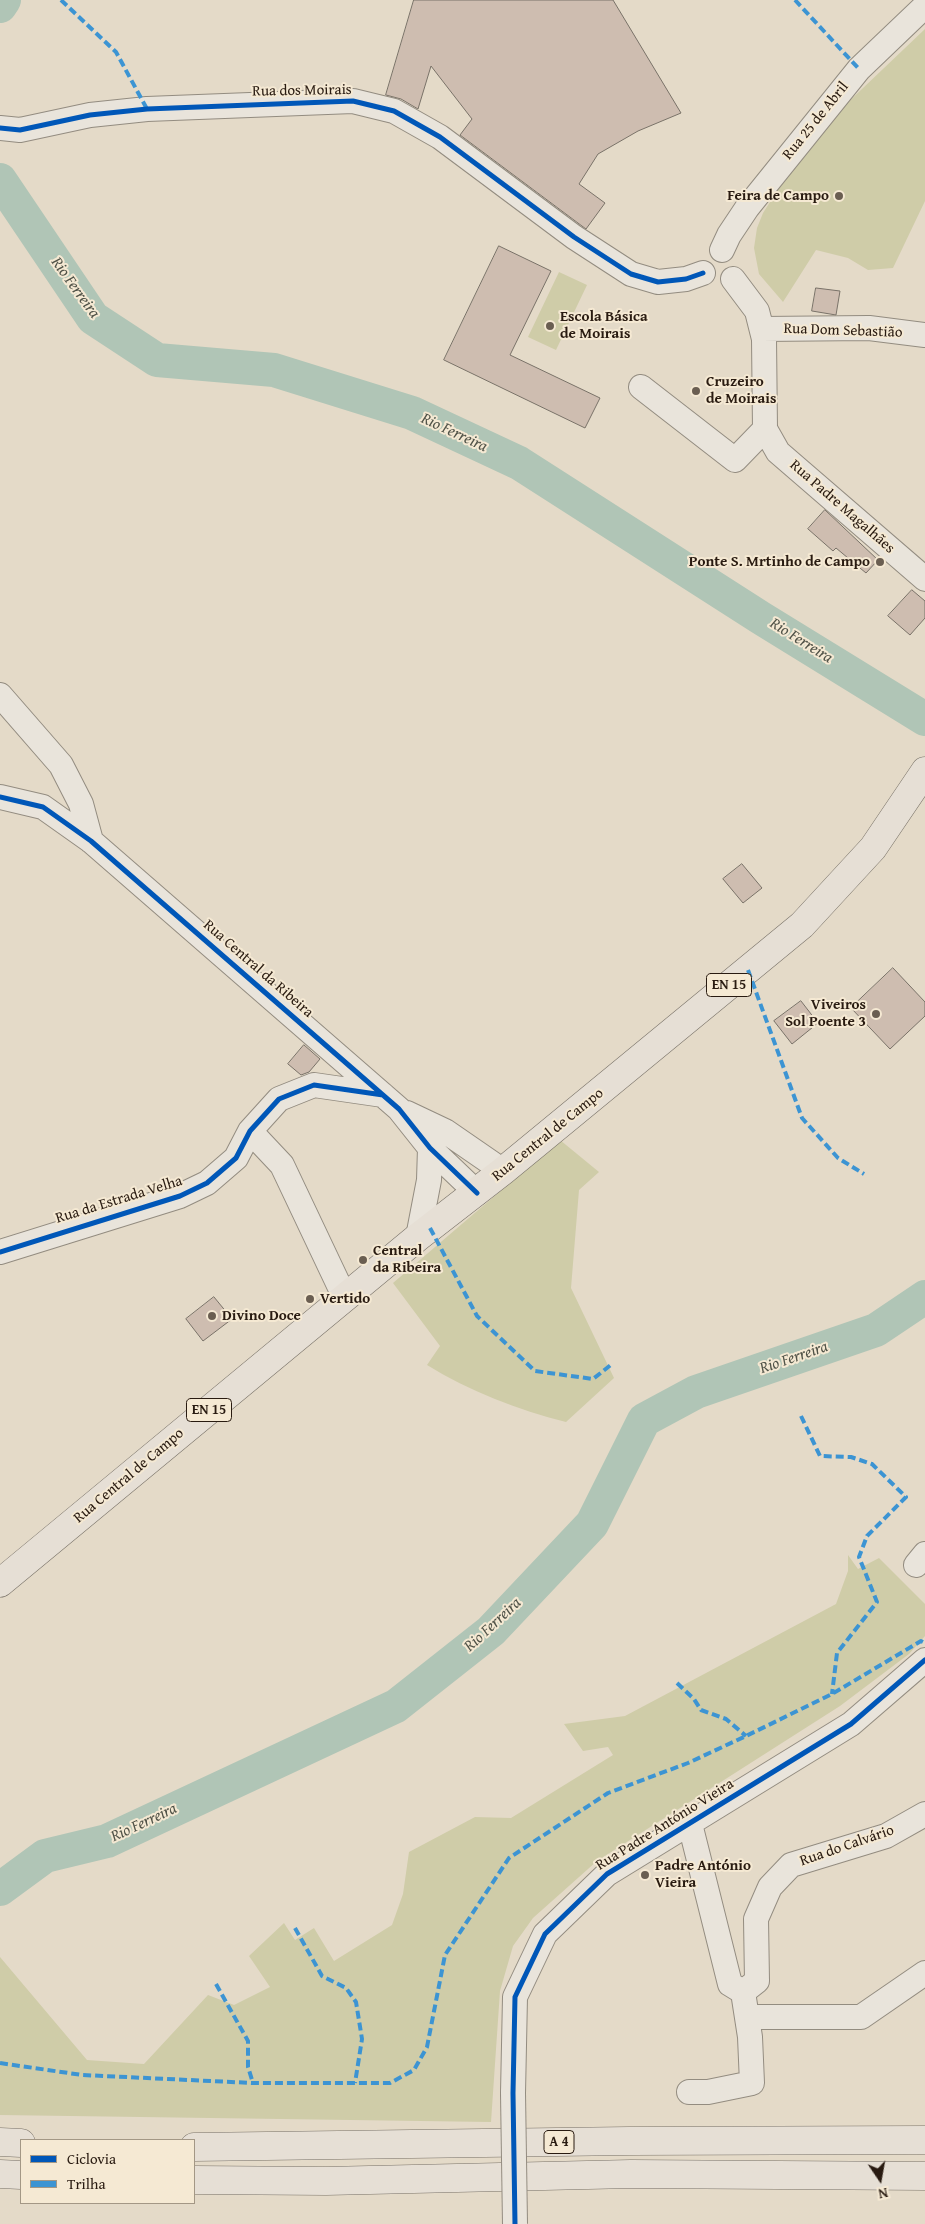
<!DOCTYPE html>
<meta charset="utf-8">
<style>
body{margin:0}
#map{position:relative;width:925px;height:2224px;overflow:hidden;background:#e4dac8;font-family:"Gentium Book Plus",serif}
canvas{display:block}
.legend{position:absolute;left:20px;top:2139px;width:175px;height:65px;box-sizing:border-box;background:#f5e9d3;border:1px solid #a39785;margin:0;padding:6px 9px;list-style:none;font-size:15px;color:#291b11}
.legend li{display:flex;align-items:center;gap:10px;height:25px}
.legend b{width:25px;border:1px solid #a39785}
.north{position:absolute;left:855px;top:2154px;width:50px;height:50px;-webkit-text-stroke:4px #f5e9d3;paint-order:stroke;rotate:168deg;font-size:14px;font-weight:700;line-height:20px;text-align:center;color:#291b11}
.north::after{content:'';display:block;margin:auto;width:18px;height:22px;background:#291b11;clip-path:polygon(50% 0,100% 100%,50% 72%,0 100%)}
</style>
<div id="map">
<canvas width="925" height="2224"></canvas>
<ul class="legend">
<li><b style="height:6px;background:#0057b8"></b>Ciclovia</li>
<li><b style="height:6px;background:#3c94d3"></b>Trilha</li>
</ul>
<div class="north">N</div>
</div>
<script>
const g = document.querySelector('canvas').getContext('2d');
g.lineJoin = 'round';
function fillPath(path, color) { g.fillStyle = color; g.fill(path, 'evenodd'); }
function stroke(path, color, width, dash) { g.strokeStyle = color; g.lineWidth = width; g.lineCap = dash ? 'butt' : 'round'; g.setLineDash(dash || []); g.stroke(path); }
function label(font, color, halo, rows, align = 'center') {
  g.font = font + ' "Gentium Book Plus",serif'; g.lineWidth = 4; g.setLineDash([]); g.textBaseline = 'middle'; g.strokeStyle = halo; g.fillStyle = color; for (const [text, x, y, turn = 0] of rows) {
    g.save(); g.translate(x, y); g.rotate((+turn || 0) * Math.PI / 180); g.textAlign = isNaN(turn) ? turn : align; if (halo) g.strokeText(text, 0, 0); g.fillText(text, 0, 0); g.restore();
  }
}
fillPath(new Path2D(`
 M 925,29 L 925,201 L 893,268 L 868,270 L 848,258 L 816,250 L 783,302 L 759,274 L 754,248 L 757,228 L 763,213 L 798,158 L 842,108 Z
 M 559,272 L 587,285 L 556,350 L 528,337 Z
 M 560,1140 L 599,1172 L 579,1190 L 571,1288 L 614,1378 L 566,1422 C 518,1410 469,1391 427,1365 L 440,1346 L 393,1283 Z
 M 848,1555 L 858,1569 L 879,1558 L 925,1604 L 925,1636 L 909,1654 L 840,1706 L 597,1861 L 533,1918 L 513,1946 L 500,1991 L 491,2122 L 0,2115 L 0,1957 L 87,2060 L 144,2064 L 208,1995 L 234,2005 L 270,1987 L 249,1956 L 284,1923 L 295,1940 L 314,1928 L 334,1961 L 392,1925 L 403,1894 L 409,1852 L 475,1817 L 511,1818 L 613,1755 L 608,1747 L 583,1751 L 564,1724 L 625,1716 L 836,1604 L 848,1571 Z`), '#cfcca8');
stroke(new Path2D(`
 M 0,6 L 4,0
 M 0,180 L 93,318 L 157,360 L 274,370 L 412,413 L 519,463 L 761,618 L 925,719
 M 0,1889 L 45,1856 L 107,1841 L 396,1706 L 491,1631 L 592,1524 L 644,1420 L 696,1392 L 876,1330 L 925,1297`), '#b0c5b6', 34);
const building = new Path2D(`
 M 414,0 L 613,0 L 681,113 L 638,131 L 598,154 L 579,184 L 605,203 L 586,229 L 460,135 L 472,119 L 431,66 L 418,109 L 401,99 L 386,95 Z
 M 499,246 L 551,271 L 510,355 L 600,398 L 585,428 L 444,360 Z
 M 816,288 L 840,291 L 836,315 L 812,311 Z
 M 825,510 L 878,560 L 866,573 L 836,548 L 833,551 L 808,529 Z
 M 912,590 L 925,601 L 925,618 L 910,635 L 888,616 Z
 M 742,864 L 762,888 L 743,903 L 723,879 Z
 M 893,968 L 925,1002 L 925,1016 L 890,1049 L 851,1008 Z
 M 801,1001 L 818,1023 L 792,1044 L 774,1021 Z
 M 304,1045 L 320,1059 L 309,1072 L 301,1075 L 288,1064 Z
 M 214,1297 L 232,1319 L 203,1341 L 186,1319 Z`);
fillPath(building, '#cebdb0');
stroke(building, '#797268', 1);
const minor = new Path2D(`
 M 0,128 L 20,130 L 90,115 L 147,109 L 353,101 L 394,111 L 440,137 L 574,237 L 631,274 L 658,282 L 686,279 L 703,273
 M 722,250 L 729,235 L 747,208 L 859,69 L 925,6
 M 762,329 L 869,328 L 925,335
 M 641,387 L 735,460 L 765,429 L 764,339 L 757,311 L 733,279
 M 765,429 L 778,452 L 925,579
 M 0,695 L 61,765 L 81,804 L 91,841
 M 0,797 L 43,807 L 91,841 L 399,1109 L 430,1148 L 477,1193
 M 407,1113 L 445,1131 L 503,1171
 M 250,1131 L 282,1165 L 345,1298
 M 418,1237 L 429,1180 L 430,1148
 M 0,1252 L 180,1196 L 207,1183 L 236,1158 L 250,1131 L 279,1099 L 314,1085 L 383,1095
 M 916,1565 L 925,1554
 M 743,1992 L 757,1981 L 756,1919 L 770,1887 L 791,1865 L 886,1836 L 925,1814
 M 747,2017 L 861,2017 L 925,1973
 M 689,2092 L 708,2092 L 752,2083 L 750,2037 L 743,1992 L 730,1984 L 690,1824
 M 513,2093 L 515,1997 L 545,1934 L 607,1874 L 851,1724 L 925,1660`);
const major = new Path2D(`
 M 0,1583 L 418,1237 L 503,1171 L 802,925 L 873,848 L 925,771`);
const highway = new Path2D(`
 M 0,2142 L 21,2143
 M 194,2147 L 629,2141 L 925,2140
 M 0,2174 L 21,2175
 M 194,2180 L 326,2181 L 631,2174 L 925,2176`);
stroke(minor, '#938c80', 26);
stroke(major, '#797268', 29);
stroke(highway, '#797268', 29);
stroke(minor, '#e9e4db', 24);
stroke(major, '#e6dfd5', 28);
stroke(highway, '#e6dfd5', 28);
const minorBridge = new Path2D(`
 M 513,2093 L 515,2224`);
stroke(minorBridge, '#938c80', 26, []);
stroke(minorBridge, '#e9e4db', 24);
stroke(new Path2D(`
 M 61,0 L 116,52 L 147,109
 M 795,0 L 859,69
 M 748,970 L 802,1118 L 838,1158 L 864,1174
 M 430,1228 L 477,1316 L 535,1371 L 593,1379 L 612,1364
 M 801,1416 L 820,1456 L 851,1457 L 872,1464 L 906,1497 L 867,1536 L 859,1557 L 877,1602 L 837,1653 L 832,1694
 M 677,1683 L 694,1699 L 701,1710 L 726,1719 L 746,1736
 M 295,1928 L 322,1976 L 346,1988 L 356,2002 L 362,2039 L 355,2083
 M 216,1984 L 248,2041 L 248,2067 L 253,2083
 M 0,2063 L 82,2075 L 253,2083 L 390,2083 L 414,2070 L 427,2047 L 445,1955 L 509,1858 L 608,1793 L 688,1763 L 746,1736 L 832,1694 L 921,1641 L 925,1643`), '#3c94d3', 4, [8, 4]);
stroke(new Path2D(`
 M 0,128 L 20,130 L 90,115 L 147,109 L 353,101 L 394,111 L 440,137 L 574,237 L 631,274 L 658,282 L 686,279 L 703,273
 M 0,797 L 43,807 L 91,841 L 399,1109 L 430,1148 L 477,1193
 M 0,1252 L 180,1196 L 207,1183 L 236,1158 L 250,1131 L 279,1099 L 314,1085 L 383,1095
 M 515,2224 L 513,2093 L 515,1997 L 545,1934 L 607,1874 L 851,1724 L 925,1660`), '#0057b8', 5);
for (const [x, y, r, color] of [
 [839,196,5,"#6a5e51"],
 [550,326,5,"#6a5e51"],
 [696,391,5,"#6a5e51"],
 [880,562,5,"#6a5e51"],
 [876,1014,5,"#6a5e51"],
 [363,1260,5,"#6a5e51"],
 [310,1299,5,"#6a5e51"],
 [212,1316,5,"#6a5e51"],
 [645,1875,5,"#6a5e51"]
]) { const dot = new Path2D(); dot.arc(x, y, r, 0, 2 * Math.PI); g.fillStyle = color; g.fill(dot); stroke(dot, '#f5e9d3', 2); }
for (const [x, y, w] of [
 [729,985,45],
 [209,1410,45],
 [559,2142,30]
]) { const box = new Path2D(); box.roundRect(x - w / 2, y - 11.5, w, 23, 4); g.fillStyle = '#f5e9d3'; g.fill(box); stroke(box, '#291b11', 1); }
label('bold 14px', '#291b11', null, [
 ["EN 15",729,985],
 ["EN 15",209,1410],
 ["A 4",559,2142]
]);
label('15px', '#291b11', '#f5e9d3', [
 ["Rua dos Moirais",302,91,-1],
 ["Rua 25 de Abril",816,121,-51],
 ["Rua Dom Sebastião",843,331,2],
 ["Rua Padre Magalhães",842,507,41],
 ["Rua Central da Ribeira",258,969,41],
 ["Rua Central de Campo",548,1135,-39],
 ["Rua da Estrada Velha",119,1200,-17],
 ["Rua Central de Campo",129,1476,-40],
 ["Rua Padre António Vieira",665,1825,-32],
 ["Rua do Calvário",847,1846,-19]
]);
label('bold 15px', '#291b11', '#f5e9d3', [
 ["Feira de Campo",829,196,"right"],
 ["Escola Básica",560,317],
 ["de Moirais",560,334],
 ["Cruzeiro",706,382],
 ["de Moirais",706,399],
 ["Ponte S. Mrtinho de Campo",870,562,"right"],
 ["Viveiros",866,1005,"right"],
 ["Sol Poente 3",866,1022,"right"],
 ["Central",373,1251],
 ["da Ribeira",373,1268],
 ["Vertido",320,1299],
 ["Divino Doce",222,1316],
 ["Padre António",655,1866],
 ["Vieira",655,1883]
], 'left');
label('italic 16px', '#515348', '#f5e9d3', [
 ["Rio Ferreira",75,288,54],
 ["Rio Ferreira",454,433,25],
 ["Rio Ferreira",801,641,32],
 ["Rio Ferreira",794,1358,-19],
 ["Rio Ferreira",493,1625,-43],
 ["Rio Ferreira",144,1823,-25]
]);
</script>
